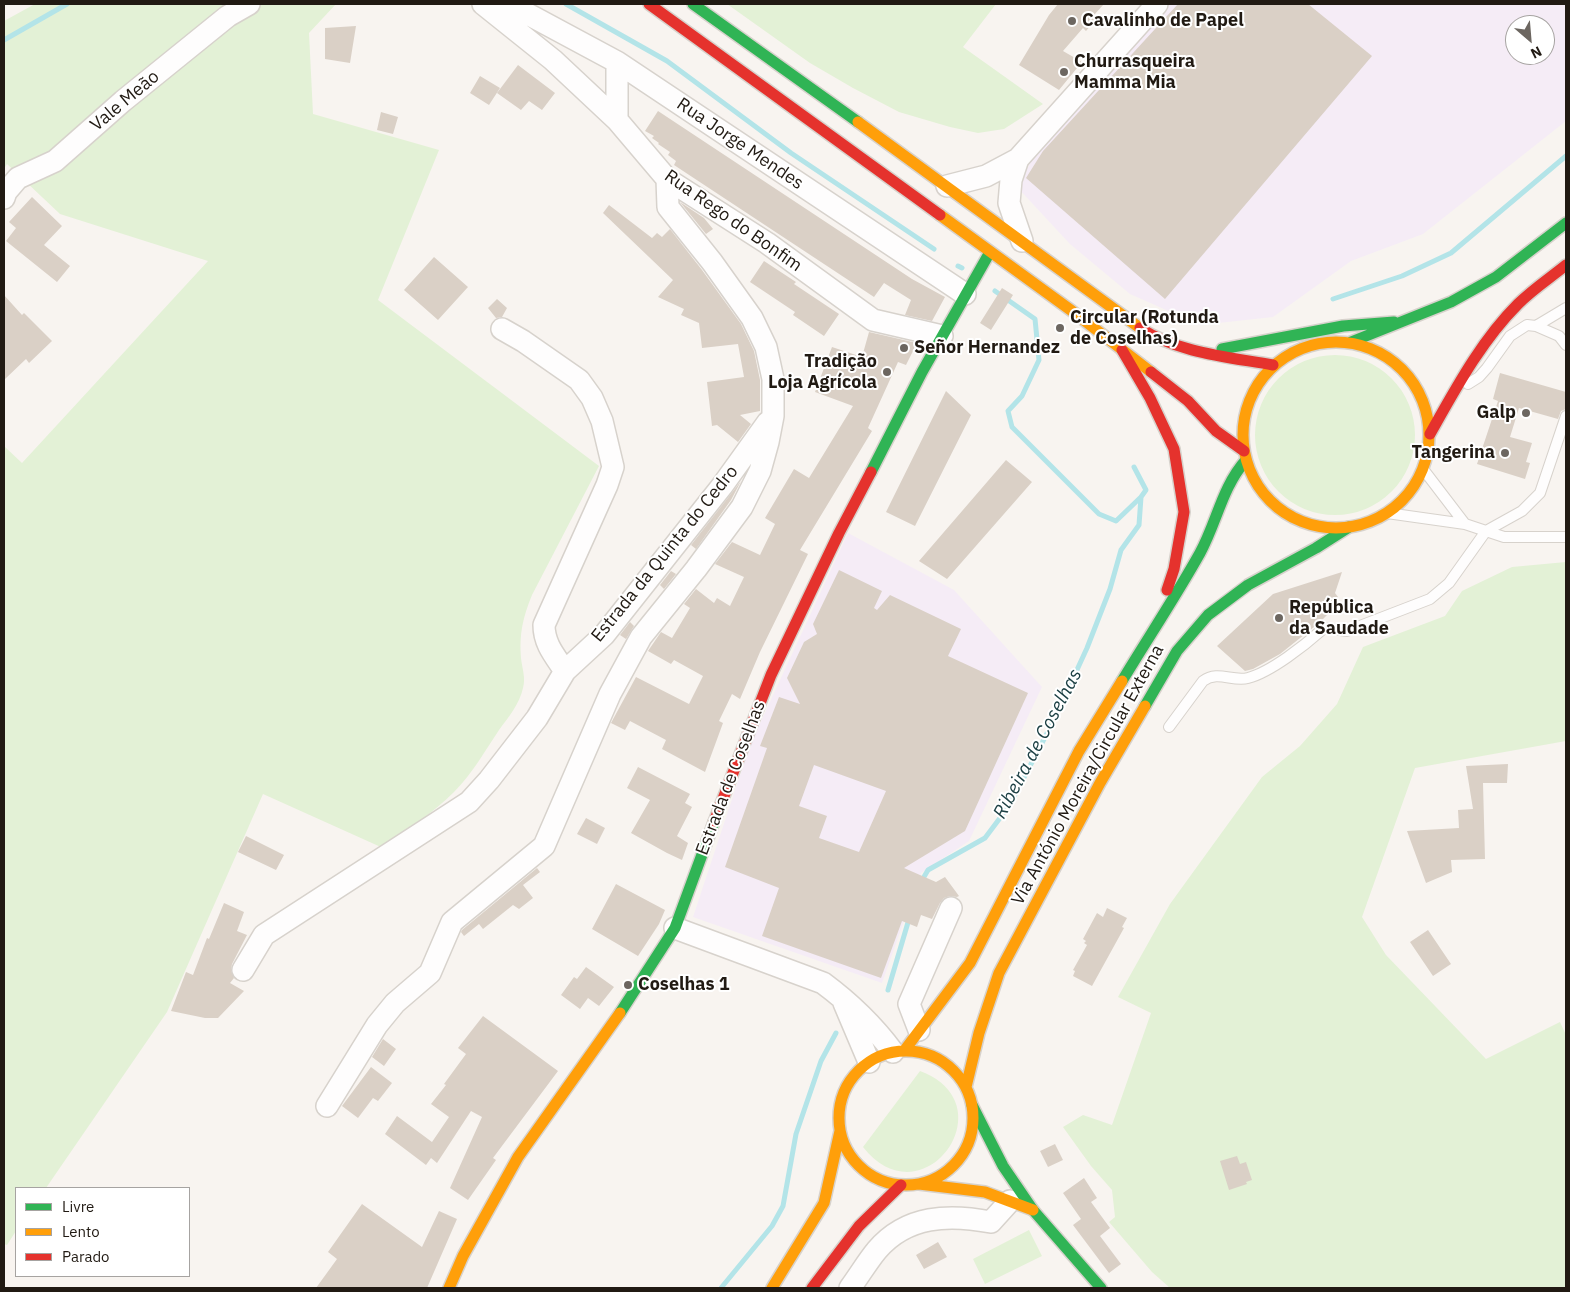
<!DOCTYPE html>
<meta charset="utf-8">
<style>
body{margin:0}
#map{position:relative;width:1570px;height:1292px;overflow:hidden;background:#f8f4f0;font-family:"IBM Plex Sans",sans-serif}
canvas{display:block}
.frame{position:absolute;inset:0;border:5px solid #211a13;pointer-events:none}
.legend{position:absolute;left:15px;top:1187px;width:175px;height:90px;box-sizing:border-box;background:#fff;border:1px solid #a6a3a1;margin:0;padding:6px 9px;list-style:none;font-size:15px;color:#211a13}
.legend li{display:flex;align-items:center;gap:10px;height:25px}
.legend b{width:25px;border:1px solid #a6a3a1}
.north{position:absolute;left:1505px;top:15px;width:50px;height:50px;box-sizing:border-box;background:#fff;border:1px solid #a6a3a1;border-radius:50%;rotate:153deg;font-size:14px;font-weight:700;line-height:20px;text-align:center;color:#211a13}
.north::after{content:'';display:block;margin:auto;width:18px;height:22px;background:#6c6660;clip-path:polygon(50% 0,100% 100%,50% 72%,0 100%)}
</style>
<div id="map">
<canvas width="1570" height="1292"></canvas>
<div class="frame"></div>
<ul class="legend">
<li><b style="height:6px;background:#30b455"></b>Livre</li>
<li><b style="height:6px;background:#ff9f0a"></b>Lento</li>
<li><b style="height:6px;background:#e5322d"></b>Parado</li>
</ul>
<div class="north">N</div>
</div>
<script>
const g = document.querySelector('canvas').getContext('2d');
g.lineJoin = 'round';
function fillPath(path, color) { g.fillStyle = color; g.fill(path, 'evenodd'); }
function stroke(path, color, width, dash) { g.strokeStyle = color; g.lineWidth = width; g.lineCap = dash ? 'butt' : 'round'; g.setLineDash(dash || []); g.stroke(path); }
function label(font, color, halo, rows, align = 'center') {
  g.font = font + ' "IBM Plex Sans",sans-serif'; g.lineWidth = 4; g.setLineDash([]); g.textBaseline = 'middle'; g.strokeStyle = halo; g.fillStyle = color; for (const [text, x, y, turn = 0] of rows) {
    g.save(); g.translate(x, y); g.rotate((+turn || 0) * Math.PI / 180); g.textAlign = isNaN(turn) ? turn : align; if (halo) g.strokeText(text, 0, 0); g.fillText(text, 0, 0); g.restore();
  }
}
fillPath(new Path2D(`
 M 1169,4 L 1566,4 L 1566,121 L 1423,234 L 1351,261 L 1273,317 L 1200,325 L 1130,294 L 1070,244 L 1017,187 L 1039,147 ZM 1515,25 L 1545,25 L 1545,55 L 1515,55 Z
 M 848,533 L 954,590 L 1042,687 L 969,841 L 921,873 L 882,983 L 693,917 L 750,745 Z`), '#f5ecf6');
fillPath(new Path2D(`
 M 35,4 L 336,4 L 309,33 L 313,114 L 439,150 L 378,300 L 599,466 L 532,595 C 523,617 519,634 521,658 C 522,668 526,678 523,688 C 520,703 508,718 499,730 C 485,751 472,774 454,792 C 433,813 407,830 383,848 L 263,794 L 167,1012 L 46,1188 L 16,1188 L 16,1231 L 7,1245 L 4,1244 L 4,446 L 22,463 L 208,261 L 60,214 L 7,164 L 4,169 L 4,21 Z
 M 727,4 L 996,4 L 963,47 L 1043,104 L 1004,129 L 978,133 L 950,127 L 899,112 L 853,88 L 810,63 Z
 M1255 435a80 80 0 1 1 160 0a80 80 0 1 1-160 0Z
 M 1566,562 L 1566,741 L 1415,768 L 1362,917 L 1386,955 L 1486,1059 L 1560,1022 L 1566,1035 L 1566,1288 L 1170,1288 L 1152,1272 L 1109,1222 L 1115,1217 L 1112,1190 L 1091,1166 L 1063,1127 L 1083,1115 L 1112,1125 L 1151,1013 L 1118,997 L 1170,904 L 1262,777 L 1300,746 L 1337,704 L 1363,647 L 1445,616 L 1462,591 L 1512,567 Z
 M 920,1071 C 1009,1104 923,1223 863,1147 Z
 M 1029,1230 L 1042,1256 L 985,1284 L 973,1259 Z`), '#e3f1d6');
stroke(new Path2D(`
 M 566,4 L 667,61 L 791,153 L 934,249
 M 4,40 L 67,4
 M 958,266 L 962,268
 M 995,291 L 1035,319 L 1039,360 L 1022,396 L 1008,411 L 1012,427 L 1099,514 L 1116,521 L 1141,497 L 1146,490 L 1134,467
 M 1333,299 L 1402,276 L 1451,253 L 1566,156
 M 921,882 L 928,870 L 985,838 L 1009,806 L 1054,720 L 1087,648 L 1110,589 L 1121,550 L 1139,525 L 1141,497
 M 888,990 L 909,919
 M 721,1288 L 772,1226 L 783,1206 L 796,1134 L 821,1061 L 836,1033`), '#b3e4e8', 5);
fillPath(new Path2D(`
 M 1058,4 L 1104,4 L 1094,15 L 1097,18 L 1086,31 L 1083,28 L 1063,51 L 1082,62 L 1059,90 L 1019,65 L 1049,15 Z
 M 1178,4 L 1308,4 L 1372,56 L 1165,299 L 1026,178 L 1043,151 Z
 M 356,26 L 350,63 L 325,59 L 325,28 Z
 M 518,65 L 555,93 L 542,110 L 529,101 L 521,110 L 497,93 Z
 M 480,76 L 500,88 L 489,105 L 470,93 Z
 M 658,111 L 912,279 L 945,297 L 932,321 L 905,315 L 911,300 L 884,283 L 874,297 L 674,165 L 676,161 L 668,155 L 670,152 L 658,144 L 659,143 L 652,138 L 654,136 L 645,131 Z
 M 381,112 L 398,117 L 393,134 L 377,130 Z
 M 32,197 L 62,226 L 44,245 L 70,266 L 57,282 L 6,241 L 16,228 L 9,222 Z
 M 680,202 L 704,218 L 713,229 L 706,234 Z
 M 609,205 L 652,238 L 657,233 L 662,237 L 670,229 L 702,270 L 741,324 L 754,351 L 760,380 L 760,411 L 740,415 L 751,424 L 738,442 L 717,425 L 712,426 L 707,382 L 744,377 L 738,344 L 702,348 L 699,323 L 681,315 L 684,309 L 658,297 L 673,280 L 603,213 Z
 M 434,257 L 468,287 L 438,320 L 404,290 Z
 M 764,261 L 796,282 L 794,284 L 839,314 L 824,336 L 793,315 L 795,312 L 750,282 Z
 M 1002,288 L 1013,295 L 991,330 L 980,323 Z
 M 4,295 L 22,315 L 24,313 L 52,341 L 29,363 L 26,359 L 4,380 Z
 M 497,299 L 507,308 L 502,317 L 496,318 L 488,308 Z
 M 869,332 L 917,343 L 906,365 L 898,362 L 868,428 L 872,431 L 800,550 L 808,554 L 760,652 L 740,699 L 732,694 L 719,721 L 723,723 L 705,772 L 662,749 L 666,740 L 630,721 L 625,730 L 611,723 L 636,677 L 689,704 L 703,676 L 674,660 L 671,664 L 648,651 L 661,632 L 672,638 L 690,608 L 684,604 L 696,589 L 714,603 L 717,598 L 730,606 L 744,577 L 715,564 L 732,542 L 760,555 L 775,524 L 765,518 L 794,469 L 809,478 L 853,406 L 815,392 L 832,347 L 862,357 Z
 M 1500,373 L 1566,392 L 1566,409 L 1561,411 L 1558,419 L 1519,408 L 1510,437 L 1532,443 L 1526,462 L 1530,463 L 1525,479 L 1477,464 L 1498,401 L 1493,399 Z
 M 946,391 L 971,415 L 915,526 L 886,512 Z
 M 1006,460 L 1032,482 L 947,579 L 919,561 Z
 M 741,481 L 731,500 L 696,549 L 691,545 Z
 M 839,570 L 882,591 L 874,608 L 877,610 L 890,595 L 961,629 L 948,656 L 1028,693 L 965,831 L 904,868 L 936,882 L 945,877 L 959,896 L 957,897 L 950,896 L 944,898 L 940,903 L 932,919 L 921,915 L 917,927 L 902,921 L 881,978 L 762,936 L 779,888 L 725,867 L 767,748 L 760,746 L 779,697 L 800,704 L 787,678 L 804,642 L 817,634 L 813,624 ZM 814,765 L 886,791 L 859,852 L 819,838 L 827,816 L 799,806 Z
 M 671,571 L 676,574 L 664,589 L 660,585 Z
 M 1342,572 L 1335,593 L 1338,597 L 1337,603 L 1332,610 L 1319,623 L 1280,654 L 1253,669 L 1245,671 L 1217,646 L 1273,594 Z
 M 630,622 L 634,626 L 626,639 L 620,635 Z
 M 1508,764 L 1507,783 L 1483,783 L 1485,859 L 1451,860 L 1452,872 L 1426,883 L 1407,831 L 1459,828 L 1458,810 L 1473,809 L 1466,766 Z
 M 638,767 L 690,794 L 685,803 L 692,807 L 677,836 L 688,843 L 682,860 L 667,853 L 631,833 L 650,800 L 627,788 Z
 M 586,818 L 605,828 L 597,844 L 577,834 Z
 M 246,836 L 284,855 L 276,870 L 238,852 Z
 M 537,868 L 540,872 L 523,885 L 533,898 L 519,909 L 513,905 L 483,929 L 479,924 L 464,936 L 461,932 L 462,930 Z
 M 616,884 L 665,910 L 659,924 L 638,956 L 592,929 Z
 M 224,903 L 244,912 L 237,931 L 247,935 L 232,964 L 231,970 L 234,978 L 230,983 L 244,991 L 218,1018 L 205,1018 L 171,1011 L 186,972 L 193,975 L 207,938 L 209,939 Z
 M 1107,908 L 1127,918 L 1122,927 L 1124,928 L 1092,986 L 1073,976 L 1075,971 L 1073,970 L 1087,945 L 1084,943 L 1086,941 L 1083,939 L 1097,913 L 1103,917 Z
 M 1428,930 L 1451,964 L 1433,976 L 1410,942 Z
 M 586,967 L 614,987 L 599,1006 L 588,998 L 580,1009 L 561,995 L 574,977 L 577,979 Z
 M 483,1016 L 558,1071 L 493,1158 L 496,1160 L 468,1200 L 450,1188 L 482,1117 L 471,1111 L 437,1163 L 431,1158 L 426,1165 L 385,1134 L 397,1116 L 432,1142 L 449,1117 L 431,1104 L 446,1085 L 444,1084 L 466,1054 L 458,1048 Z
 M 383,1039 L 396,1049 L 384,1066 L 372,1057 Z
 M 371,1067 L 392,1083 L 378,1101 L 373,1098 L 358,1118 L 342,1106 Z
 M 1055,1144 L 1063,1160 L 1048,1167 L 1040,1151 Z
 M 1237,1156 L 1240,1164 L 1246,1162 L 1252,1180 L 1246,1182 L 1247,1184 L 1229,1190 L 1220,1161 Z
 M 1084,1178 L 1097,1198 L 1091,1202 L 1110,1228 L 1100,1236 L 1121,1264 L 1109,1273 L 1073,1225 L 1081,1219 L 1063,1193 Z
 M 362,1204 L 422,1247 L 439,1211 L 457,1219 L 427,1288 L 316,1288 L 337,1259 L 328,1252 Z
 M 938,1242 L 947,1257 L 924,1269 L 916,1255 Z`), '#dad0c6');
const lane = new Path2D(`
 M 1536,326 L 1566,308
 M 1468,384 L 1479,377 L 1487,368 L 1510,336 L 1527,325 L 1536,326 L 1559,336 L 1566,345
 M 1423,469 L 1465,524
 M 1387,513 L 1465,524 L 1504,537 L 1566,537
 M 1169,727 L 1203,681 C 1218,670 1232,682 1248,678 C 1271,672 1305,645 1323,629 C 1330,627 1339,631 1347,631 L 1430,599 L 1449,583 L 1486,531 L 1522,511 L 1540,493 L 1566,416`);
const street = new Path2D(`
 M 483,4 L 553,60 L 617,120 L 667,179 L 767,243 L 873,320 L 942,336
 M 509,4 L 617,62 L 965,294
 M 617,120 L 617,62
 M 1018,159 L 1011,180 L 1009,203 L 1022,241
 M 947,186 L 986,176 L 1018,159 L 1157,4
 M 4,198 L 6,192 L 18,178 L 55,161 L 123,101 L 228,16 L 249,4
 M 502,329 L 523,341 L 579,380 L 592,398 L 602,421 L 613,467 L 607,485 L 544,625 C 544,644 555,656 565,671
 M 675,928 L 823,983 C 850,1003 873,1025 893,1052
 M 243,970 L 264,935 L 469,802 L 489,780 L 537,718 L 565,671 L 604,635 L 722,486 L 768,422
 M 844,1003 L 869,1062
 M 919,1030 L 909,1004 L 951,908
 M 327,1106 L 377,1025 L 395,1003 L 430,973 L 452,922 L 544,846 L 610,694 L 641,637 L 696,569 L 742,507 L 760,471 L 768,442 L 773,416 L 773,379 L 766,347 L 752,318 L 712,262 L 668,207 L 667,179
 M 850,1288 C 859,1276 867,1262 877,1250 C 907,1215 949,1214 991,1222 L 1010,1201`);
const fast = new Path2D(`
 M 693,4 L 858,122
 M 1351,342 L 1451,302 L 1496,277 L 1566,223
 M 1222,349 L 1343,326 L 1394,322
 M 871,472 L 922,372 L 990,252
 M 1122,681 C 1148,638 1176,596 1200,553 C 1217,522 1222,487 1246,460
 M 1145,706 L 1177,651 L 1208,615 L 1248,585 L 1316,548 L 1349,527
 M 620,1013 L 675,928 L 714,822
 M 972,1105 L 1003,1166 L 1033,1210 L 1101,1288`);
const slow = new Path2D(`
 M 858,122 L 1140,328
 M 940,215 L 1072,311 L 1151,372
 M1243 435a93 93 0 1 1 186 0a93 93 0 1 1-186 0Z
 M839 1118a67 67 0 1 1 134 0a67 67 0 1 1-134 0Z
 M 904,1051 L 970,963 L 1079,751 L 1122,681
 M 966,1087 L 979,1033 L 999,973 L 1100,783 L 1145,706
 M 919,1184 L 985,1192 L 1033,1210
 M 449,1288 L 463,1256 L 518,1157 L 620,1013
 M 772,1288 L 824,1203 L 840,1131`);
const jam = new Path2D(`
 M 649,4 L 940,215
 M 1140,328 C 1178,353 1229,357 1273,365
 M 1122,350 L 1150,398 L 1174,449 L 1184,512 L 1174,569 L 1167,590
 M 1151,372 L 1188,401 L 1216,431 L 1244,451
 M 1430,434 C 1456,388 1481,341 1518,304 C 1533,289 1550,278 1566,265
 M 714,822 L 771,675 L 839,533 L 871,472
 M 812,1288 L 859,1226 L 901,1185`);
stroke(lane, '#d7d2cc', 12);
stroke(street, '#d7d2cc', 24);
stroke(fast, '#d7d2cc', 14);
stroke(slow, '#d7d2cc', 14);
stroke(jam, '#d7d2cc', 14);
stroke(lane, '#fefdfd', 10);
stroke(street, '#fefdfd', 21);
stroke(fast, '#30b455', 11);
stroke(slow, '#ff9f0a', 11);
stroke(jam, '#e5322d', 11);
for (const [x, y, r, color] of [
 [1072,21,5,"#6c6660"],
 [1064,72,5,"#6c6660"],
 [1060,328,5,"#6c6660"],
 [904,348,5,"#6c6660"],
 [887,372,5,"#6c6660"],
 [1526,413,5,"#6c6660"],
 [1505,453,5,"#6c6660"],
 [1279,618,5,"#6c6660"],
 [628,985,5,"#6c6660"]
]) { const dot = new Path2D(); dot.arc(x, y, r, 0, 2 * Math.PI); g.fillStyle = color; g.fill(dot); stroke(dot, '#fff', 2); }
label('bold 18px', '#211a13', '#fff', [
 ["Cavalinho de Papel",1082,21],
 ["Churrasqueira",1074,62],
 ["Mamma Mia",1074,83],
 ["Circular (Rotunda",1070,318],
 ["de Coselhas)",1070,339],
 ["Señor Hernandez",914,348],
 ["Tradição",877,362,"right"],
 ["Loja Agrícola",877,383,"right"],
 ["Galp",1516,413,"right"],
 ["Tangerina",1495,453,"right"],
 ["República",1289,608],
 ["da Saudade",1289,629],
 ["Coselhas 1",638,985]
], 'left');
label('18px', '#211a13', '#fff', [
 ["Vale Meão",125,101,-40],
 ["Rua Jorge Mendes",740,144,34],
 ["Rua Rego do Bonfim",733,221,35],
 ["Estrada da Quinta do Cedro",665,554,-51],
 ["Via António Moreira/Circular Externa",1088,775,-61],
 ["Estrada de Coselhas",731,778,-69]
]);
label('italic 19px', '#1d4044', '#fff', [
 ["Ribeira de Coselhas",1038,744,-62]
]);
</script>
